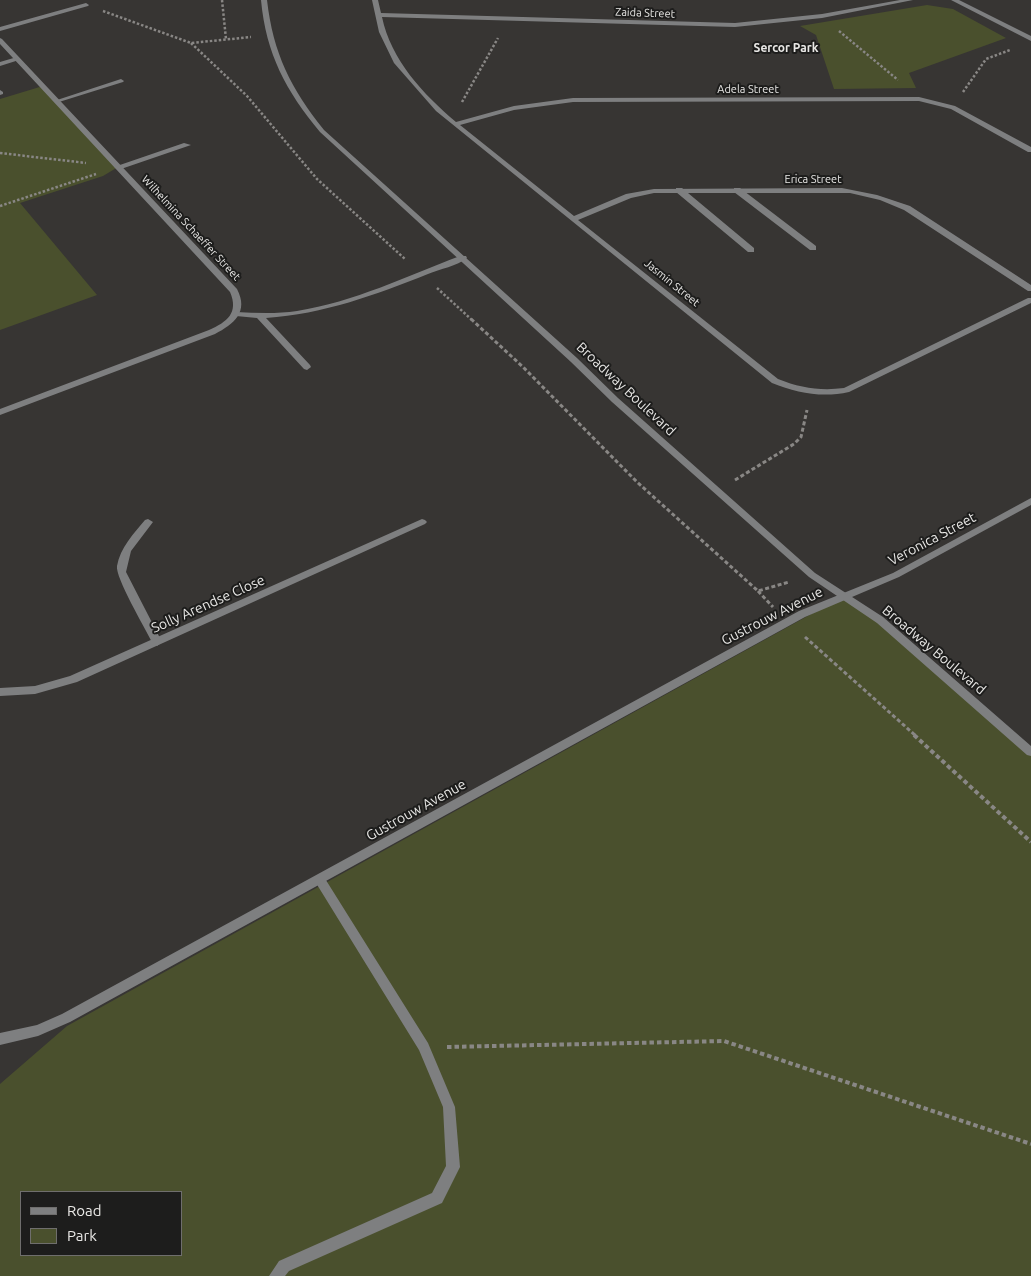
<!DOCTYPE html>
<style>
body{margin:0}
#map{position:relative;width:1031px;height:1276px;overflow:hidden;background:#373533;font-family:Ubuntu,sans-serif}
canvas{display:block}
.legend{position:absolute;left:20px;top:1191px;width:162px;height:65px;box-sizing:border-box;background:#1d1d1c;border:1px solid #6f6e6d;margin:0;padding:6px 9px;list-style:none;font-size:15px;color:#e9e8e6}
.legend li{display:flex;align-items:center;gap:10px;height:25px}
.legend b{width:25px;border:1px solid #6f6e6d}
</style>
<div id="map">
<canvas width="1031" height="1276"></canvas>
<ul class="legend">
<li><b style="height:6px;background:#7e7f80"></b>Road</li>
<li><b style="height:14px;background:#4a502d"></b>Park</li>
</ul>
</div>
<script>
const g = document.querySelector('canvas').getContext('2d');
g.lineJoin = 'round';
function fillPath(path, color) { g.fillStyle = color; g.fill(path, 'evenodd'); }
function stroke(path, color, width, dash) { g.strokeStyle = color; g.lineWidth = width; g.lineCap = dash ? 'butt' : 'round'; g.setLineDash(dash || []); g.stroke(path); }
function label(font, color, halo, rows, align = 'center') {
  g.font = font + ' Ubuntu,sans-serif'; g.lineWidth = 4; g.setLineDash([]); g.textBaseline = 'middle'; g.strokeStyle = halo; g.fillStyle = color; for (const [text, x, y, turn = 0] of rows) {
    g.save(); g.translate(x, y); g.rotate((+turn || 0) * Math.PI / 180); g.textAlign = isNaN(turn) ? turn : align; if (halo) g.strokeText(text, 0, 0); g.fillText(text, 0, 0); g.restore();
  }
}
fillPath(new Path2D(`
 M 927,5 L 953,9 L 1006,38 L 909,73 L 916,88 L 834,89 L 816,35 L 800,26 Z
 M 43,86 L 118,167 L 103,176 L 20,203 L 97,295 L 0,330 L 0,99 Z
 M 842,597 L 879,620 L 1031,753 L 1031,1276 L 0,1276 L 0,1084 L 67,1026 ZM 21,1192 L 181,1192 L 181,1255 L 21,1255 Z`), '#4a502d');
stroke(new Path2D(`
 M 222,0 L 226,39
 M 103,11 L 191,43 L 251,37
 M 839,31 L 898,80
 M 191,43 L 247,96 L 317,179 L 405,259
 M 963,92 L 986,59 L 1010,50
 M 462,102 L 498,38
 M 0,153 L 86,163
 M 0,206 L 96,174
 M 437,288 L 472,320`), '#898785', 2.5, [2.5, 2]);
stroke(new Path2D(`
 M 471,319 L 523,367 L 637,482 L 758,591 L 789,582
 M 735,480 L 794,444 L 801,437 L 807,410
 M 758,591 L 773,607
 M 805,637 L 916,736`), '#898785', 3, [4, 2.5]);
stroke(new Path2D(`
 M 914,735 L 1031,842
 M 447,1047 L 724,1041 L 1031,1144`), '#898785', 4, [4.5, 3]);
fillPath(new Path2D(`
 M 17,57 L 19,58 L 19,60 L 0,66 L 0,62 Z
 M 121,79 L 124,81 L 123,82 L 59,102 L 54,101 Z
 M 0,90 L 3,92 L 3,94 L 0,95 Z
 M 184,143 L 191,145 L 121,169 L 114,167 Z
 M 676,188 L 682,188 L 754,248 L 754,252 L 748,252 L 676,192 Z
 M 734,188 L 740,188 L 816,246 L 816,250 L 810,250 L 734,192 Z
 M 460,256 L 466,256 L 467,258 C 457,266 440,269 428,274 C 375,295 324,314 266,318 L 310,365 L 311,367 L 307,370 L 304,369 L 257,318 L 236,316 L 232,314 L 236,312 C 256,313 277,314 297,311 C 354,302 407,276 460,256 Z
 M 148,519 L 153,522 L 131,551 L 126,572 L 162,642 L 157,646 L 152,642 C 145,628 115,577 117,566 C 120,548 134,533 145,520 Z
 M 320,875 L 324,877 L 428,1043 L 455,1107 L 460,1167 L 442,1203 L 289,1271 L 285,1276 L 269,1276 L 279,1261 L 432,1193 L 446,1166 L 443,1107 L 419,1050 L 316,883 L 314,880 L 316,877 Z`), '#7e7f80');
fillPath(new Path2D(`
 M 372,0 L 378,0 L 381,13 L 735,23 L 822,14 L 900,0 L 913,0 L 822,18 L 735,27 L 382,17 C 391,60 423,94 456,122 L 514,106 L 573,98 L 919,97 L 955,106 L 1031,147 L 1031,152 L 1028,152 L 951,109 L 919,101 L 573,102 L 514,110 L 460,125 L 574,216 L 626,194 L 654,189 L 842,188 L 877,195 L 910,206 L 1031,285 L 1031,291 L 1028,291 L 904,210 L 880,200 L 850,193 L 654,193 L 631,198 L 578,220 L 778,379 C 800,388 821,391 844,388 L 1028,298 L 1031,298 L 1031,303 L 849,392 C 822,398 797,393 772,383 L 436,111 L 394,63 L 379,32 Z
 M 951,0 L 959,0 L 1031,36 L 1031,41 Z
 M 86,3 L 89,5 L 88,6 L 0,31 L 0,27 Z
 M 0,38 L 2,39 L 237,289 C 249,312 234,324 215,334 L 0,415 L 0,409 L 209,330 C 227,322 239,313 230,292 L 0,44 Z
 M 1031,498 L 1031,505 L 899,577 L 805,617 L 70,1022 L 38,1036 L 0,1045 L 0,1033 L 37,1025 L 62,1014 L 799,611 L 893,573 Z
 M 422,519 L 425,520 L 427,522 L 425,524 L 77,682 L 35,694 L 0,696 L 0,688 L 35,686 L 70,676 Z`), '#7e7f80');
fillPath(new Path2D(`
 M 261,0 L 267,0 C 273,53 291,89 324,130 L 577,358 L 618,398 L 815,573 L 883,617 L 1031,746 L 1031,756 L 1027,755 L 877,623 L 809,577 L 612,402 L 571,362 L 320,132 C 286,91 266,54 261,0 Z`), '#7e7f80');
label('11px', '#e9e8e6', '#1d1d1c', [
 ["Zaida Street",645,13,2],
 ["Adela Street",748,89],
 ["Erica Street",813,179],
 ["Wilhelmina Schaeffer Street",191,228,47],
 ["Jasmin Street",672,283,39]
]);
label('bold 12px', '#e9e8e6', '#1d1d1c', [
 ["Sercor Park",786,48]
]);
label('14px', '#e9e8e6', '#1d1d1c', [
 ["Broadway Boulevard",626,389,43],
 ["Veronica Street",932,539,-28],
 ["Solly Arendse Close",208,604,-24],
 ["Gustrouw Avenue",772,616,-27],
 ["Broadway Boulevard",934,650,40],
 ["Gustrouw Avenue",416,810,-29]
]);
</script>
